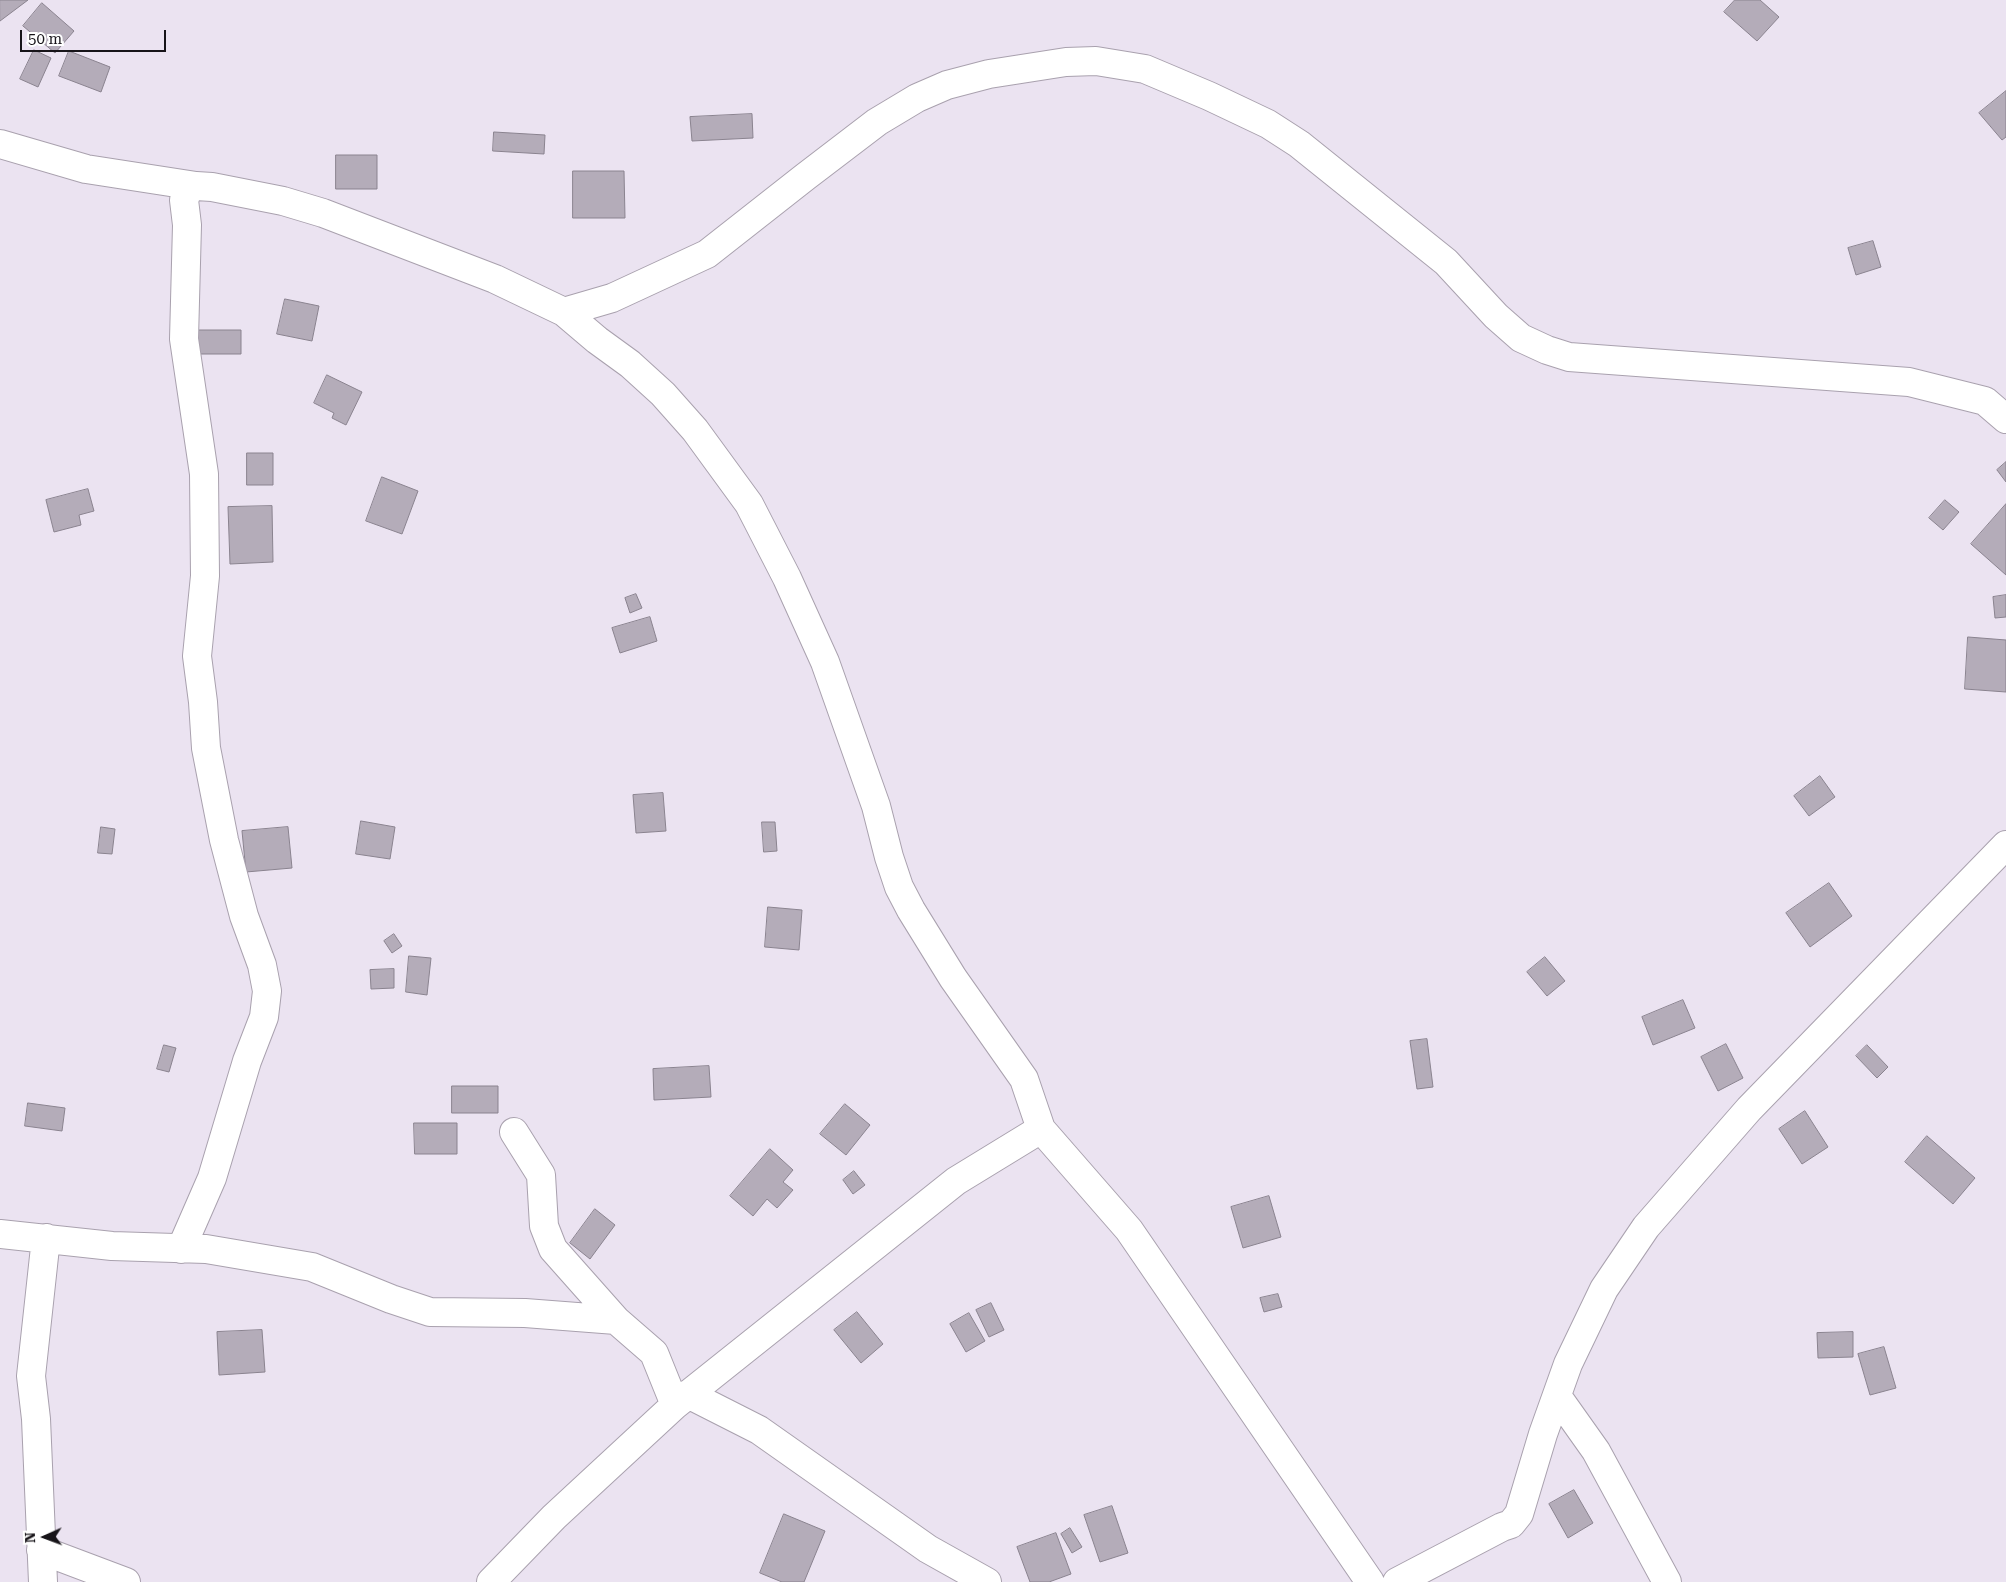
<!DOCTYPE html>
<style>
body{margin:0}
#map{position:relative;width:2006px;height:1582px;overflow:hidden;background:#ebe3f1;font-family:"Roboto Serif",serif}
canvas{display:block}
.north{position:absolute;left:20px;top:1512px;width:50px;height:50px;-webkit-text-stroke:4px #fff;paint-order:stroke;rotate:268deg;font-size:14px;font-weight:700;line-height:20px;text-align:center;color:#171419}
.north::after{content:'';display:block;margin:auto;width:18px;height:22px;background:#171419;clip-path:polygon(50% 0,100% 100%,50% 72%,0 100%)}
.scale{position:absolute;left:20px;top:30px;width:146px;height:22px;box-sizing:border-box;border:2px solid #171419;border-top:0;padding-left:6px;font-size:15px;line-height:18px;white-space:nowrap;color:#171419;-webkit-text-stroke:4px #fff;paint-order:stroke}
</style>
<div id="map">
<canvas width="2006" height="1582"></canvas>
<div class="north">N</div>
<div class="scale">50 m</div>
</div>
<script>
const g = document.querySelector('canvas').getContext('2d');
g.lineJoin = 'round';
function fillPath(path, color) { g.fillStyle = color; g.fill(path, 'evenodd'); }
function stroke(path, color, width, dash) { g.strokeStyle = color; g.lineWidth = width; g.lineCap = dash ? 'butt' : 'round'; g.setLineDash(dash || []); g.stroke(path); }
const building = new Path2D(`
 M 0,0 L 28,0 L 0,21 Z
 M 1735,0 L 1760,0 L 1779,17 L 1757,41 L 1724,12 Z
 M 42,3 L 74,31 L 55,53 L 23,26 Z
 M 34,50 L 51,58 L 38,87 L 20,79 Z
 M 69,51 L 110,67 L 101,92 L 59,76 Z
 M 2006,91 L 2006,137 L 2002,140 L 1979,113 Z
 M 752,114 L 753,138 L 692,141 L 690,117 Z
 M 494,132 L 545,135 L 544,154 L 493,151 Z
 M 336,155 L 377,155 L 377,189 L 336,189 Z
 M 573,171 L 624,171 L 625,218 L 573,218 Z
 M 1873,241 L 1881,267 L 1856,275 L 1848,248 Z
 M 285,299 L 319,306 L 312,341 L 277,334 Z
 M 195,330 L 241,330 L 241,354 L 195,354 Z
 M 327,375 L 362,392 L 346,425 L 332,418 L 334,413 L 314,403 Z
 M 247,453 L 273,453 L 273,485 L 247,485 Z
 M 2006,462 L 2006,482 L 1997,470 Z
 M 382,477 L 418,491 L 402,534 L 366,521 Z
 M 88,489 L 94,511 L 79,515 L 81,525 L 54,532 L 46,500 Z
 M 1945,500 L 1959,512 L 1943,530 L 1929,518 Z
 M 2006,504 L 2006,575 L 1971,544 Z
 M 272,506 L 273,562 L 230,564 L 228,507 Z
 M 636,594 L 642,608 L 630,613 L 625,598 Z
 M 2006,595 L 2006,617 L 1995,618 L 1993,597 Z
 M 650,617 L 657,641 L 620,653 L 612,628 Z
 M 1968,637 L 2006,640 L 2006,692 L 1965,689 Z
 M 1820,776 L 1835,797 L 1809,816 L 1794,796 Z
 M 663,793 L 666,831 L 636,833 L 633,795 Z
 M 361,821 L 395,827 L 390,859 L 356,854 Z
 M 762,822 L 775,822 L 777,851 L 764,852 Z
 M 101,827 L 115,829 L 112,854 L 98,853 Z
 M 288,827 L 292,868 L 246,872 L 242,831 Z
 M 1829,883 L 1852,916 L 1810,947 L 1786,913 Z
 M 768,907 L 802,910 L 799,950 L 765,947 Z
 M 394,934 L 402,946 L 392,953 L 384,941 Z
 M 409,956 L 431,958 L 427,995 L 406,992 Z
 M 1545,957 L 1565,981 L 1547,996 L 1527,972 Z
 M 394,969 L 394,988 L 371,989 L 370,970 Z
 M 1683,1000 L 1695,1028 L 1653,1045 L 1642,1017 Z
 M 1427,1039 L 1433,1087 L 1417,1089 L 1410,1041 Z
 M 1726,1044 L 1743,1078 L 1718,1091 L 1701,1057 Z
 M 164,1045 L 176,1048 L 169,1072 L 157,1069 Z
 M 1867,1045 L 1888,1067 L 1877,1078 L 1856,1056 Z
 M 709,1066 L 711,1097 L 654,1100 L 653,1069 Z
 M 452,1086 L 498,1086 L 498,1113 L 452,1113 Z
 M 28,1103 L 65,1108 L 62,1131 L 25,1126 Z
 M 845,1104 L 870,1125 L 846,1155 L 820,1134 Z
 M 1805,1111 L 1828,1147 L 1802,1164 L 1779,1129 Z
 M 414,1123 L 457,1123 L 457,1154 L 415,1154 Z
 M 1927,1136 L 1975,1178 L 1953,1204 L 1905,1162 Z
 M 770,1149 L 793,1170 L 783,1182 L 793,1190 L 777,1208 L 767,1199 L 753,1216 L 730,1196 Z
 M 854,1171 L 865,1185 L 853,1194 L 843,1180 Z
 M 1269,1196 L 1281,1237 L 1243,1248 L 1231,1207 Z
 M 595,1209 L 615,1225 L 590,1259 L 570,1243 Z
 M 1278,1294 L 1282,1307 L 1264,1312 L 1260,1298 Z
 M 991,1303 L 1004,1330 L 989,1337 L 976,1310 Z
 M 857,1312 L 883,1344 L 861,1363 L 834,1330 Z
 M 969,1313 L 985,1341 L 966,1352 L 950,1324 Z
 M 262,1330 L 265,1372 L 219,1375 L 217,1332 Z
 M 1853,1332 L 1853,1357 L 1818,1358 L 1817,1333 Z
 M 1884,1347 L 1896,1388 L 1870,1395 L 1858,1354 Z
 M 1574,1490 L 1593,1523 L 1568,1538 L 1549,1504 Z
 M 1112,1506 L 1128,1553 L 1100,1562 L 1084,1515 Z
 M 784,1514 L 825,1531 L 804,1582 L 782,1582 L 760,1573 Z
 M 1070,1528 L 1082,1547 L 1072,1553 L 1061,1534 Z
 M 1056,1533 L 1071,1574 L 1049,1582 L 1030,1582 L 1017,1547 Z`);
fillPath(building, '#b4acb9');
stroke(building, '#8a838f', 1);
const minor = new Path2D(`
 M 0,144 L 86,169 L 196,186
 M 564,312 L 612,298 L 707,254 L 805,177 L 877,122 L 917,98 L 947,85 L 989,74 L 1066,62 L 1096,61 L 1145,69 L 1209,96 L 1268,124 L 1299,144 L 1446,262 L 1496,316 L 1521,338 L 1547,350 L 1569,357 L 1909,382 L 1985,401 L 2006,419
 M 514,1132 L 541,1175 L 544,1226 L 553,1249 L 616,1320
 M 0,1234 L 112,1246 L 206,1249 L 312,1267 L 391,1299 L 430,1312 L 525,1313 L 616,1320 L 654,1353 L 675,1405
 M 181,1249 L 212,1178 L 247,1061 L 264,1017 L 267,991 L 262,965 L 244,916 L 224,840 L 206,748 L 203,702 L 197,656 L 205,576 L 204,474 L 184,339 L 187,225 L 184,200 L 188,190 L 196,186 L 212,187 L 283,201 L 323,213 L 495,279 L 564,312 L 597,340 L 630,364 L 663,394 L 695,430 L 749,504 L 787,578 L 825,662 L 876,806 L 889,857 L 899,887 L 911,910 L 953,978 L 1024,1079 L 1041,1129 L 1129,1230 L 1370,1582
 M 688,1394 L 759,1430 L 928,1549 L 987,1582
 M 1557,1396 L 1596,1451 L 1667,1582
 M 41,1550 L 126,1582
 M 43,1582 L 36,1419 L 31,1376 L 46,1238
 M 491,1582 L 554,1517 L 675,1405 L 956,1181 L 1041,1129
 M 1397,1582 L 1502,1527 L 1511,1524 L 1519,1514 L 1543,1434 L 1568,1364 L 1604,1289 L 1646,1227 L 1749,1109 L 2006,845`);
stroke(minor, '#a9a1ae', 30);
stroke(minor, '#fff', 28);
</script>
